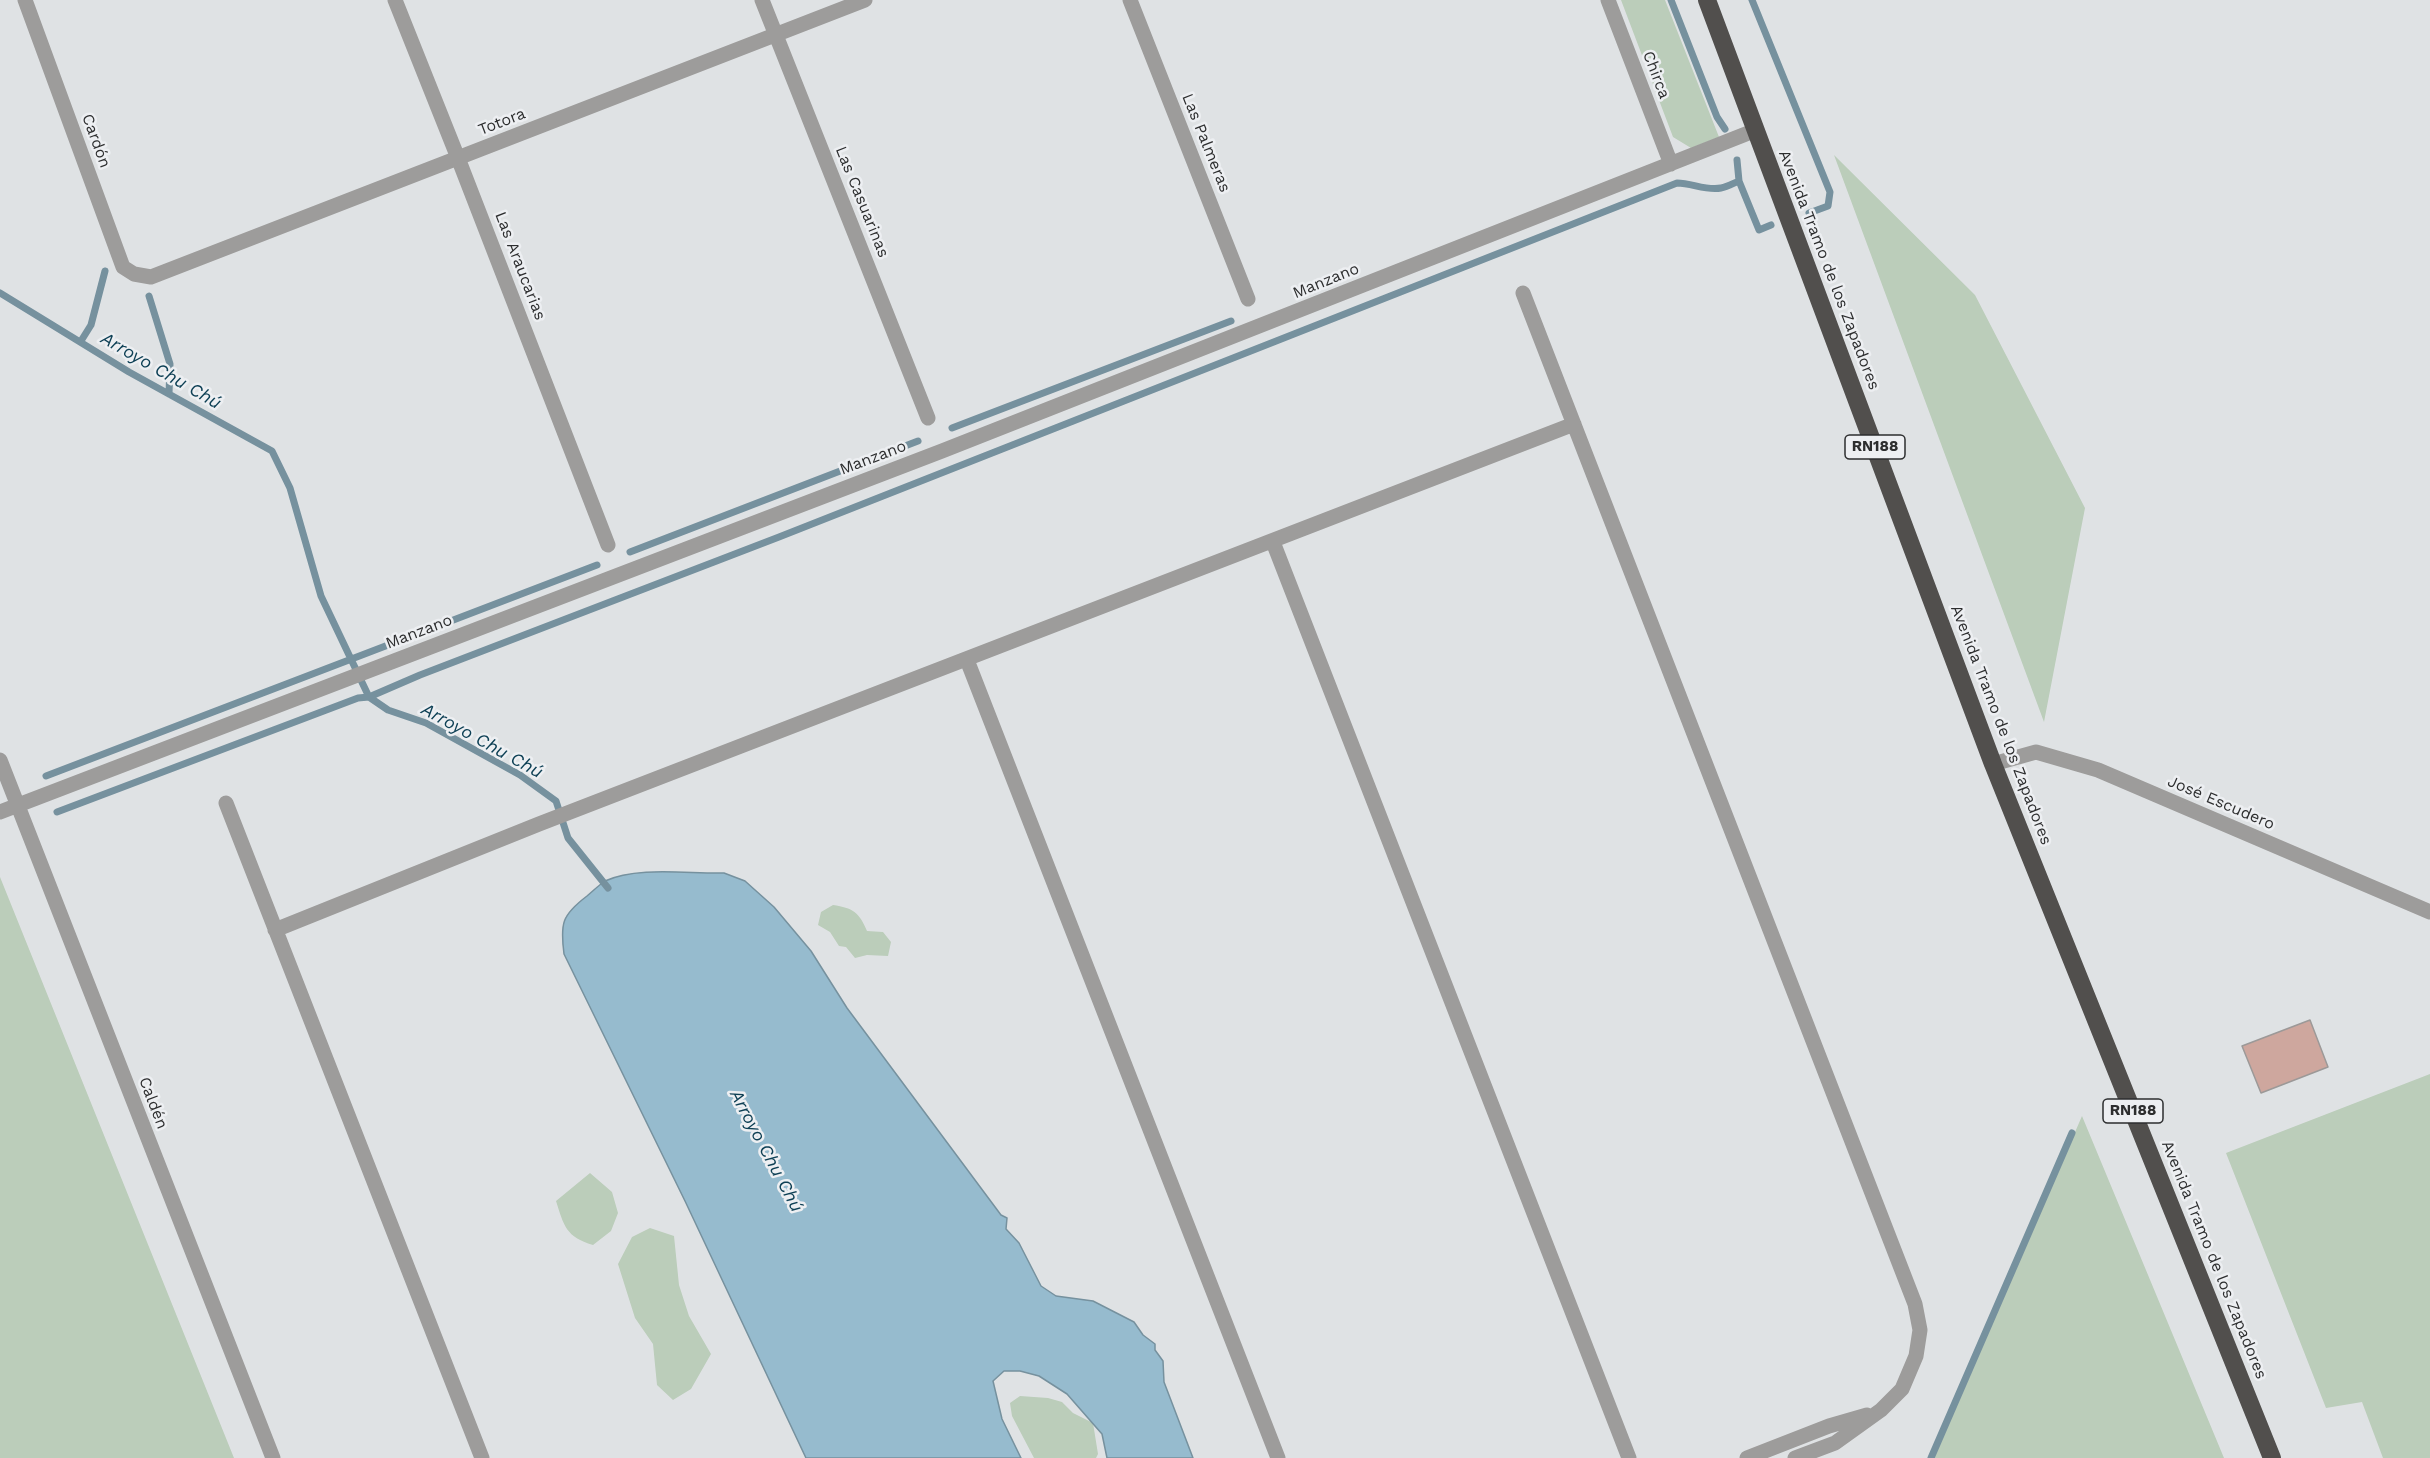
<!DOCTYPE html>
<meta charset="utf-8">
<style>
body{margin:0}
canvas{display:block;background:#dfe2e4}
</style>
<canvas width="2430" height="1458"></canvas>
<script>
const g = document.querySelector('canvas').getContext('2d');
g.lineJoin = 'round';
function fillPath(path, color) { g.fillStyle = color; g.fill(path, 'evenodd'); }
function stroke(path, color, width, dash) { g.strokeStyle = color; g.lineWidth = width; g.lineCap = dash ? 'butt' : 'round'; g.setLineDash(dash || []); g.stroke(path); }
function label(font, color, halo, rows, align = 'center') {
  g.font = font + ' "Work Sans",sans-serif'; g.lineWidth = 5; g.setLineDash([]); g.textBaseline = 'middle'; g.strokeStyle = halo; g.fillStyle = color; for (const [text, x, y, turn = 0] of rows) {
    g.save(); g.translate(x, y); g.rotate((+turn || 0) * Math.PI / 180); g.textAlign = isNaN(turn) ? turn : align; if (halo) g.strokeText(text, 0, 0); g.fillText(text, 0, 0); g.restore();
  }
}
fillPath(new Path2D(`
 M 1621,0 L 1665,0 L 1719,137 L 1691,148 L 1673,137 Z
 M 1834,155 L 1975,295 L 2085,508 L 2044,722 Z
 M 0,877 L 234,1458 L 0,1458 Z
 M 833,905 C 853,908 859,912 867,931 L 883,932 L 891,942 L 888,956 L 867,955 L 855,958 L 846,947 L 839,946 L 830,932 L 818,925 L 821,912 Z
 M 2430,1074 L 2430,1458 L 2383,1458 L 2362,1402 L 2326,1408 L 2226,1153 Z
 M 2082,1116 L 2224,1458 L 1934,1458 Z
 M 590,1173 L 612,1192 L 618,1213 L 611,1231 L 593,1245 C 566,1237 564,1226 556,1201 Z
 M 650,1228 L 674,1236 L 679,1285 L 689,1316 L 711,1354 L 691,1389 L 673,1400 L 657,1385 L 653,1344 L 635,1318 L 618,1264 L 632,1237 Z
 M 1020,1396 L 1048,1398 L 1062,1402 L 1073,1413 L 1093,1423 L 1098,1454 L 1096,1458 L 1034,1458 L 1012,1416 L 1010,1403 Z`), '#bbcdba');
const water = new Path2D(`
 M 724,873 L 745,881 L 774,907 L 811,951 L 847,1008 L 1001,1215 L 1007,1218 L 1006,1229 L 1019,1243 L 1041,1286 L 1056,1296 L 1093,1301 L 1134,1322 L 1143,1335 L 1155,1344 L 1155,1350 L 1163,1361 L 1164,1382 L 1193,1458 L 1107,1458 L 1102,1434 L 1067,1394 L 1039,1376 L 1020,1371 L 1004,1371 L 993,1381 L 1002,1419 L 1021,1458 L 806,1458 L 685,1201 L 564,954 C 560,923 562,915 587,896 C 593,891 599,885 605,881 C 637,866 689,874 724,873 Z`);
fillPath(water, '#96bbce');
stroke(water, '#76919e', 1.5);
stroke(new Path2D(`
 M 1671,0 L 1717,117 L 1725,129
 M 1752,0 L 1830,192 L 1828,206 L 1809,213
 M 1737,160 L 1739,181
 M 0,293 L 129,372 L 272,451 L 290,488 L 321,596 L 369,697 L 388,710 L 426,723 L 520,775 L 556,801 L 568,838 L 608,888
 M 149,296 L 170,364 L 169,394
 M 81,341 L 91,325 L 105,271
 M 952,428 L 1231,321
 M 630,552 L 918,441
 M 46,776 L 597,565
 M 57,812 L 358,698 L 369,697 L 420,675 L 779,537 L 1677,183 C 1692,183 1706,191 1721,188 C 1727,187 1734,183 1739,181 L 1759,230 L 1771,225
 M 1931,1458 L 2072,1133`), '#76919e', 7);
const building = new Path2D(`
 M 2310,1020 L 2328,1067 L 2261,1093 L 2242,1046 Z`);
fillPath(building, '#cea79e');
stroke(building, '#9c9998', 1.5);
stroke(new Path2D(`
 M 25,0 L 123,267 L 134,274 L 151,277 L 865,0
 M 395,0 L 458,158 L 608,545
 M 762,0 L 928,418
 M 1130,0 L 1248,299
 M 1608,0 L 1671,164
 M 1523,293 L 1915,1304 L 1920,1330 L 1916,1356 L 1902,1389 L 1881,1410 L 1835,1443 L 1795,1458
 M 1273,542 L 1629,1458
 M 967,660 L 1278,1458
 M 0,760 L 273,1458
 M 1993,764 L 2036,752 L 2098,770 L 2430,912
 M 226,803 L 482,1458
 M 0,812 L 942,451 L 1756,130
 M 275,930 L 539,824 L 1574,424
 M 1747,1458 L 1829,1426 L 1867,1415`), '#9d9c9b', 15);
stroke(new Path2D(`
 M 1707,0 L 1993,764 L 2272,1458`), '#514f4d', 18);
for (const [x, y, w] of [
 [1875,447,60],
 [2133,1111,60]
]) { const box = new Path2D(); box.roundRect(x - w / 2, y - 12, w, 24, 4.5); g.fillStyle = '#edeff2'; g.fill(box); stroke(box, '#2d2e2f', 1.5); }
label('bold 15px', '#2d2e2f', null, [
 ["RN188",1875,447],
 ["RN188",2133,1111]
]);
label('16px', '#2d2e2f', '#edeff2', [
 ["Chirca",1656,75,69],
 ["Totora",502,122,-21],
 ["Cardón",96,141,70],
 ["Las Palmeras",1206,143,68],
 ["Las Casuarinas",862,202,68],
 ["Las Araucarias",520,266,69],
 ["Avenida Tramo de los Zapadores",1829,270,69],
 ["Manzano",1326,281,-22],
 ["Manzano",873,458,-21],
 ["Manzano",419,632,-21],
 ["Avenida Tramo de los Zapadores",2001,725,69],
 ["José Escudero",2221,803,23],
 ["Caldén",153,1103,69],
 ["Avenida Tramo de los Zapadores",2214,1260,68]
]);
label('italic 18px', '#0e4055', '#edeff2', [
 ["Arroyo Chu Chú",161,371,30],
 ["Arroyo Chu Chú",482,741,29],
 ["Arroyo Chu Chú",766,1151,62]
]);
</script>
